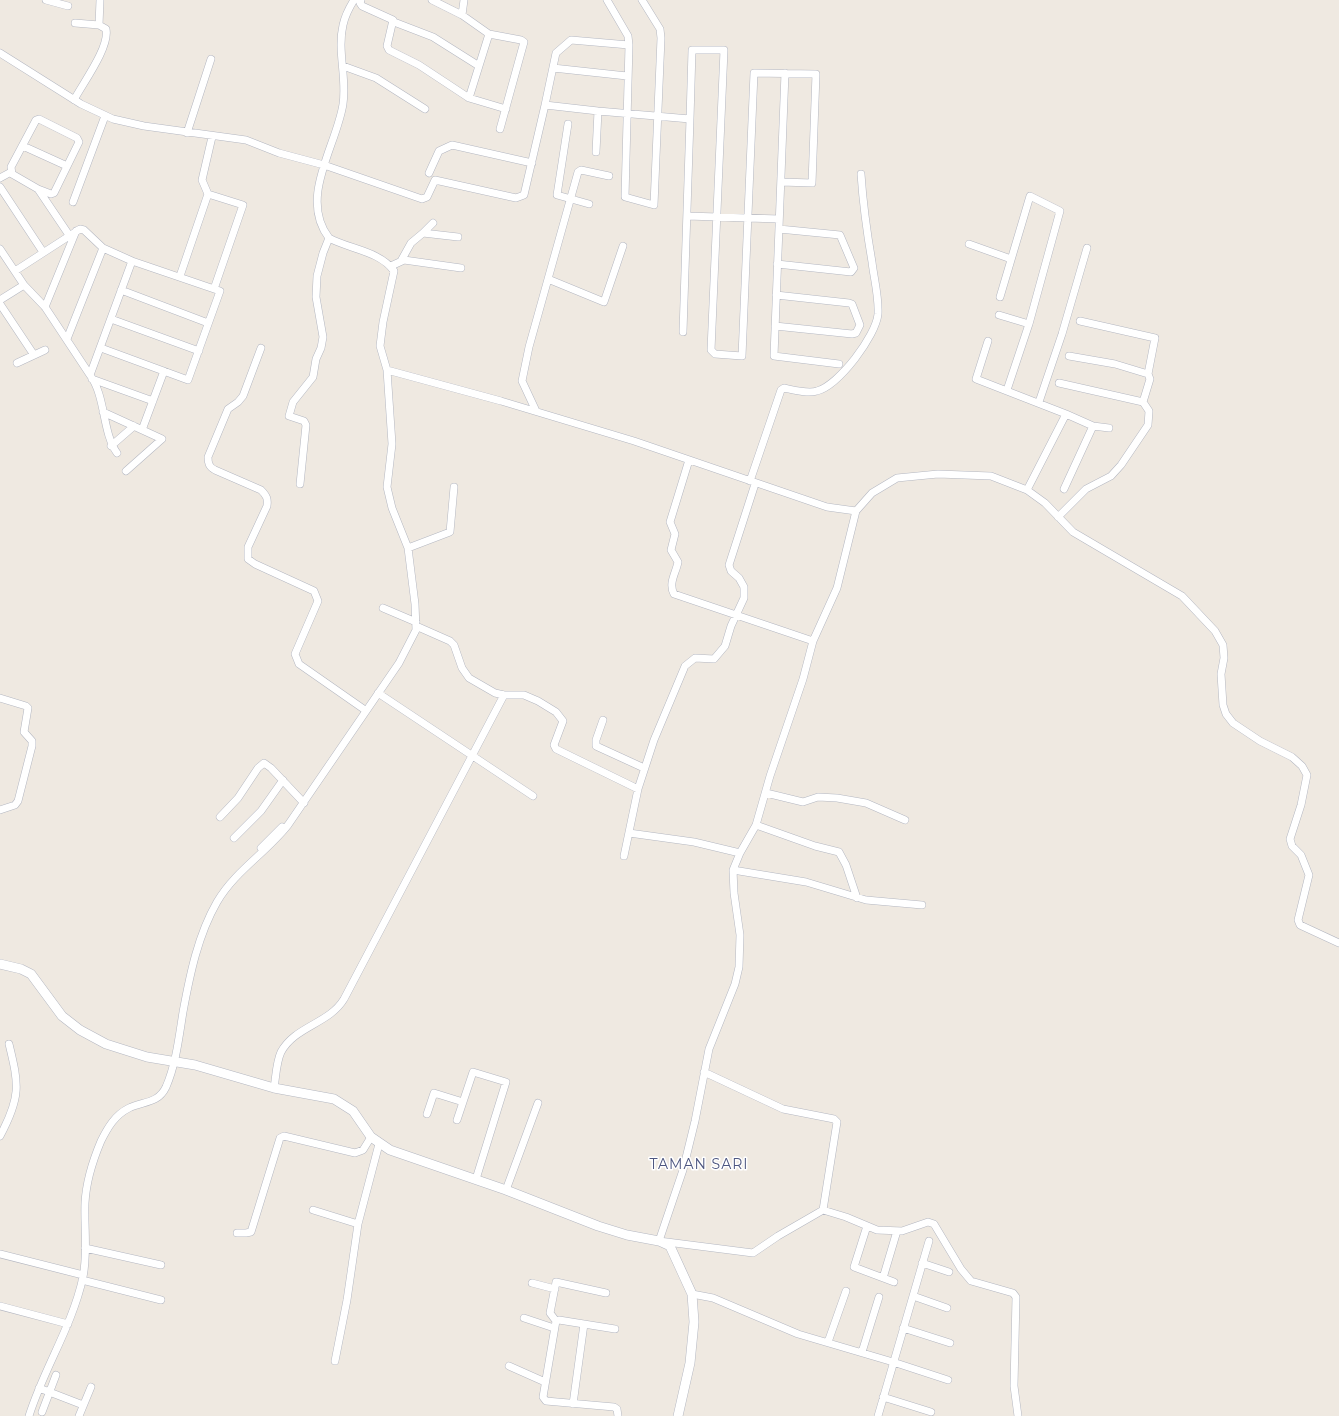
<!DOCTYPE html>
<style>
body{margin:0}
canvas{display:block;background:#efe9e1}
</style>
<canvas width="1339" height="1416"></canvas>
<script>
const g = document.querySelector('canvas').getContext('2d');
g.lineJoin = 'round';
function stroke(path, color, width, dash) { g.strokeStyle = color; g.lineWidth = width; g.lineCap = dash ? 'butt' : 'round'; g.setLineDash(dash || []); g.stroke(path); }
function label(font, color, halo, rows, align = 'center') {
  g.font = font + ' Montserrat,sans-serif'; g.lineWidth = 3; g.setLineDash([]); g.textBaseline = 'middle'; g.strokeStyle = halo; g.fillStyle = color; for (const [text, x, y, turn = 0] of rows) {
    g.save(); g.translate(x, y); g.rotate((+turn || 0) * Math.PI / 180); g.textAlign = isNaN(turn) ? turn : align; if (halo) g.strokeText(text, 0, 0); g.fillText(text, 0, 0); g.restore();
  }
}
const minor = new Path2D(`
 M 46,0 L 68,6
 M 361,0 L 360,3 L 362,6 L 393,20 L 387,46 L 389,50 L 419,65 L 469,98 L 506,109
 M 432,0 L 462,15 L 489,34 L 521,40 L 524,42 L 500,129
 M 607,0 L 628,36 L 629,45 L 625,197 L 654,205 L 661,38 L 660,29 L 642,0
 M 462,15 L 464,0
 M 394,22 L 433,37 L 479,66 L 469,98
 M 75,23 L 99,25
 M 0,53 L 81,104 L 113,119 L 144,126 L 246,140 L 279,153 L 324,165 L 422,199 L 427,197 L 435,180 L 516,198 L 524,195 L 545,105 L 598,111 L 690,119 L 683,332
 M 343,66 L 376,78 L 425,109
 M 479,66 L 489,34
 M 553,68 L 627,76
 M 785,73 L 774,356 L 839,364
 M 74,100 C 83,83 110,47 106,29 L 99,25 L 100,0
 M 545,105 L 556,53 L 571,40 L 629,45
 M 690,119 L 692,50 L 724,50 L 711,350 L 715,354 L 742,356 L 754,73 L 816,74 L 812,183 L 781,182
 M 568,124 L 557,195 L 589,204
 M 187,133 L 211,59
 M 23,146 L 67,166
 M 596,152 L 598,111
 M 429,173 L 439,151 L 452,145 L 532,163
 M 0,178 L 11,172
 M 0,187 L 43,252
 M 38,189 L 51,194 L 54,193 L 79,142 L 77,138 L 39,119 L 36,120 L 11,167 L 12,174 L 38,189 L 69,235
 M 208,194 L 243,205 L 214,289
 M 73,202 L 105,116
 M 687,216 L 779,219
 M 423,233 L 433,223
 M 969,244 L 1011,259
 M 0,249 L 24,285 L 45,307 L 90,375 L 132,261
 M 401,261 L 411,243 L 423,233 L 458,237
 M 777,264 L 851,272 L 854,268 L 840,235 L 779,229
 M 391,266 L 404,260 L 461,268
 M 15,271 L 80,229 L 84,230 L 103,248 L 132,261 L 220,291 L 188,380 L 101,348
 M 180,276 L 208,194 L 202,180 L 212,137
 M 548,279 L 578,172 L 581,170 L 609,176
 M 121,290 L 208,323
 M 1000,297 L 1030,196 L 1060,211 L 1029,324
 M 0,300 L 24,285
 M 0,304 L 34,355
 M 45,307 L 76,231
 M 999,315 L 1029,324 L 1007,390
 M 111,319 L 199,351
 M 1080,321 L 1155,338 L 1148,374
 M 775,326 L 852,334 L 856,333 L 860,325 L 852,304 L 849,303 L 776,295
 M 67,339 L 103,248
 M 988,341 L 976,379 L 1066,414
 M 261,348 L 243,396 L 238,402 L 228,409 L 208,457 C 208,463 209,467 215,470 L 261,490 C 267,496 268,499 267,506 L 248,547 L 248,559 L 255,564 L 314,591 L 318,601 L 295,654 L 299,664 L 365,710
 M 1069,356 L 1115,364 L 1148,374 L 1150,379 L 1143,402
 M 17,363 L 45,350
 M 387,370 L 501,401 L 634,441 L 827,507 L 856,511 L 872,493 L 897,478 L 938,474 L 991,476 L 1027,490 L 1045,503 L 1073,532 L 1182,596 L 1215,631 L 1223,645 L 1224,658 L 1221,674 L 1223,705 L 1226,714 L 1233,723 L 1260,741 L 1292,757 L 1302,766 L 1307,775 L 1301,805 L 1290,839 L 1292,846 L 1301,855 L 1309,875 L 1298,920 L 1300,925 L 1339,943
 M 90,375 C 106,397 102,432 117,453
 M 92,379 L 153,401
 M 1039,402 L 1062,334 L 1087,248
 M 536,411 L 522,381 L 529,347 L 548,279 L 604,302 L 623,246
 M 103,412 L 162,439 L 126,471
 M 142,430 L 164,371
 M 111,446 L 134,426
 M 689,460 L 670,522 L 675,534 L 671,550 L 678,562 C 676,573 668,583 674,594 L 813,641
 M 750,481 L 781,390 L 784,388 C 794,390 808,394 817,391 C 839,385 876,336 878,314 C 879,297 874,279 872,262 C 867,233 863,204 861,174
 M 300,484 L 306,425 L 304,421 L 289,416 L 293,402 L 313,377 L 316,359 L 321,348 L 323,337 L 316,297 L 317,276 L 323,253 L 329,238
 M 1064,489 L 1093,426
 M 1027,490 L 1066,414 L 1093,426 L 1109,428
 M 856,511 L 837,588 L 813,641 L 803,679 L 770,776 L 756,825 L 740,853 L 733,870 L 734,893 L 740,935 L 739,967 L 735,984 L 709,1049 L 695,1121 L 683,1170 L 659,1241 L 753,1253 L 778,1236 L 823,1210 L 846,1217 L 877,1230 L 902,1231 L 928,1222 L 934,1224 L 961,1269 L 971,1281 L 1013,1293 L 1016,1297 L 1014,1386 L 1018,1416
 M 1058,517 L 1086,489 L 1111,476 L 1121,465 L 1148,425 L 1149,411 L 1143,402 L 1059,383
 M 408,548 L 450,532 L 454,487
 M 383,608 L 416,622
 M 416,626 L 450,641 L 454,645 L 462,668 L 469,678 L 495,693 L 504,695 L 524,695 L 538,701 L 556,712 L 563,721 L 554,745 L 556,749 L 638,789 L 654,740 L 685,666 L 695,658 L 714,659 L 725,646 L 731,626 L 744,598 L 744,587 L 739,578 L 731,571 L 729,565 L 755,484
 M 378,693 L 533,796
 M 0,698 L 26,706 L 28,708 L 24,732 L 32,741 L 32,746 L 18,801 L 15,805 L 0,810
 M 603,720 L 596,740 L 596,746 L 644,768
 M 766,793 L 803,802 L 818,797 L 837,798 L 866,803 L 905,820
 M 220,817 L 238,798 L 258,768 L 264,763 L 271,768 L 304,803
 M 756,825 L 815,846 L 839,852 L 846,865 L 857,898
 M 629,833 L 694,842 L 740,853
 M 234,838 L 261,811 L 283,780
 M 261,848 L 282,827
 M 624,856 L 638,789
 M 733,870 L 806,882 L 866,900 L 922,905
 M 704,1072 L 783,1109 L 834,1119 L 837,1122 L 823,1210
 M 274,1088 C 276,1077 276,1063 281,1052 C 295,1026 329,1024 344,999 L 504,695
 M 427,1114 L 434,1093 L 463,1102
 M 457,1120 L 473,1072 L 506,1082 L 476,1179
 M 0,1136 C 21,1097 19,1085 9,1044
 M 506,1190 L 538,1103
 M 313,1210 L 358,1224
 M 867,1226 L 854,1267 L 894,1282
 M 237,1233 L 246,1233 L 251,1232 L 280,1138 L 284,1136 L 355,1153 L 363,1150 L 371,1137
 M 85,1248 L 161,1265
 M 0,1254 L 83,1275
 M 922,1263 L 949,1272
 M 883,1278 L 897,1231
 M 82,1280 L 161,1300
 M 532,1283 L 555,1289
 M 692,1294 L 713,1298 L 798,1334 L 893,1362 L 948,1380
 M 913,1296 L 947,1308
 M 0,1306 L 68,1324
 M 524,1318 L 554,1328
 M 556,1321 L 550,1313 L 556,1282 L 606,1293
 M 903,1328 L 950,1343
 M 615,1329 L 559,1320 L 556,1321 L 543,1397 L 546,1401 L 614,1407 L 617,1409 L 618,1416
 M 828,1342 L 846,1291
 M 862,1352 L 879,1297
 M 335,1361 L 347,1300 L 358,1224 L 379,1144
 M 509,1366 L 545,1382
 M 39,1388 L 83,1405
 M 883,1397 L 931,1412
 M 573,1404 L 584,1324
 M 42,1412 L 56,1375
 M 29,1416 C 44,1368 72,1327 83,1277 C 88,1253 84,1227 85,1203 C 86,1183 93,1160 101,1141 C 108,1127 115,1115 129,1108 C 143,1101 158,1104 166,1087 C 176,1064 179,1037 183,1012 C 190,974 198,935 217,902 C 235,871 266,853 288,825 L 399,663 L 416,630 L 415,604 L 408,548 L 392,508 L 387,487 L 392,444 L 387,370 L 380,346 L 383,322 L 394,271 C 380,251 349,249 329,238 C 298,198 337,145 343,104 C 347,78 337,51 343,25 C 345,16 349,8 354,0
 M 79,1416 L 91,1387
 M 878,1416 L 929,1241`);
const tertiary = new Path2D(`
 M 0,964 L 21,969 L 31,974 L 62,1016 L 80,1030 L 106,1044 L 147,1057 L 195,1065 L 274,1088 L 334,1099 L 353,1111 L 371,1137 L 390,1150 L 506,1190 L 598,1226 L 627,1235 L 659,1241 L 670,1246 L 692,1294 L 694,1322 L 690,1363 L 678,1416`);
stroke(minor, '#b4b7c1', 8);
stroke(tertiary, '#b4b7c1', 10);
stroke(minor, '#fff', 7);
stroke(tertiary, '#fff', 9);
g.letterSpacing = '1px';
label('14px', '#4d5680', '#fff', [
 ["TAMAN SARI",699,1165]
]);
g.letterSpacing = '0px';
</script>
